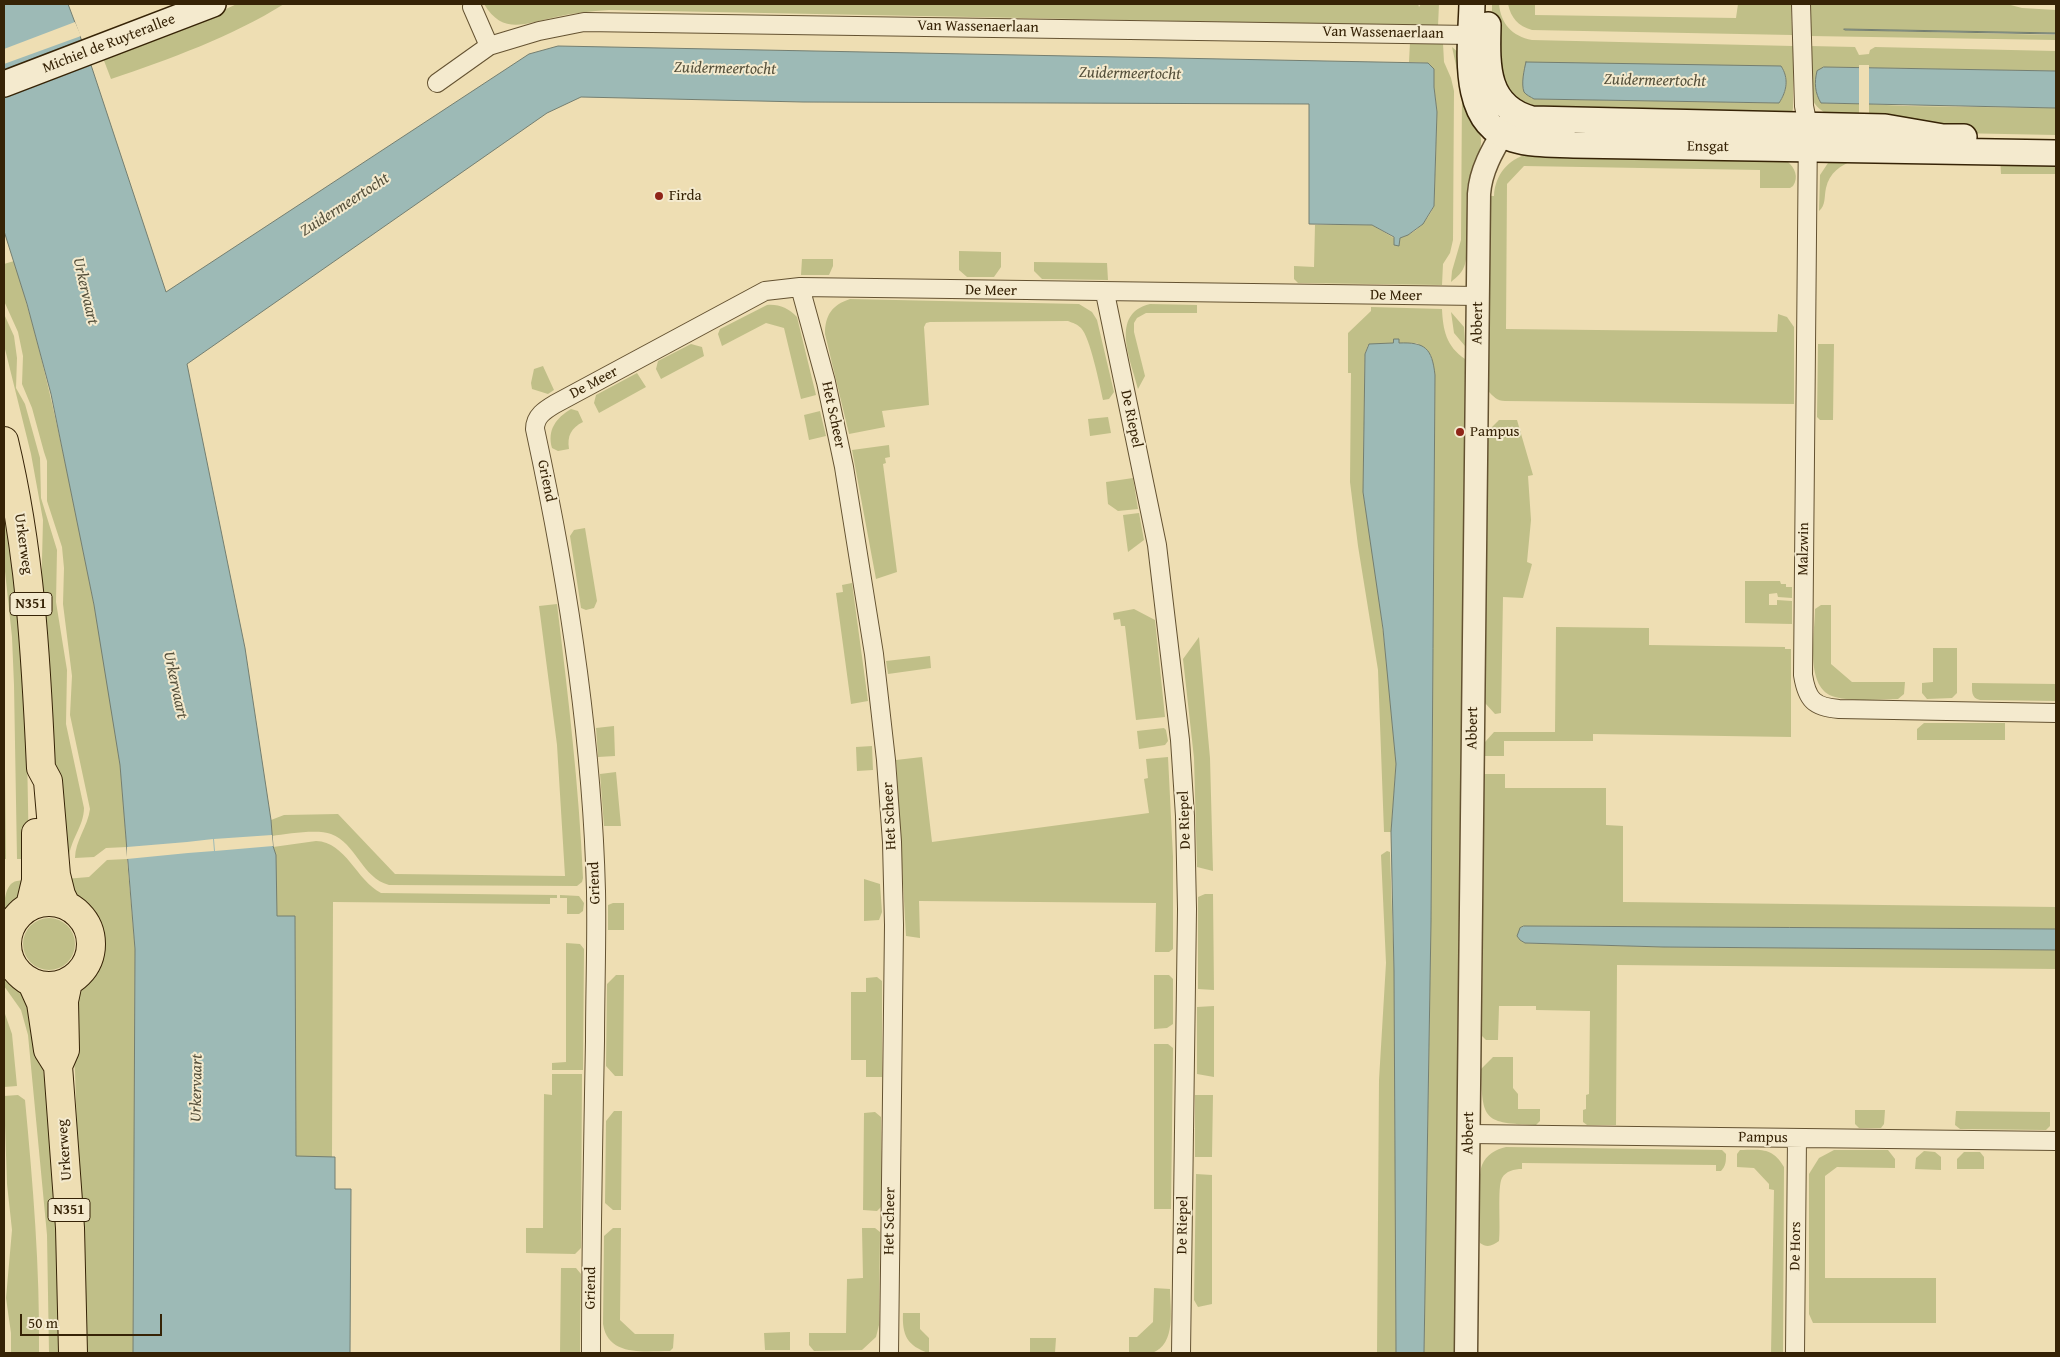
<!DOCTYPE html>
<style>
body{margin:0}
#map{position:relative;width:2060px;height:1357px;overflow:hidden;background:#eedeb3;font-family:"Gentium Book Plus",serif}
canvas{display:block}
.frame{position:absolute;inset:0;border:5px solid #362306;pointer-events:none}
.scale{position:absolute;left:20px;top:1314px;width:142px;height:22px;box-sizing:border-box;border:2px solid #362306;border-top:0;padding-left:6px;font-size:15px;line-height:18px;white-space:nowrap;color:#362306;-webkit-text-stroke:4px #f4eace;paint-order:stroke}
</style>
<div id="map">
<canvas width="2060" height="1357"></canvas>
<div class="frame"></div>
<div class="scale">50 m</div>
</div>
<script>
const g = document.querySelector('canvas').getContext('2d');
g.lineJoin = 'round';
function fillPath(path, color) { g.fillStyle = color; g.fill(path, 'evenodd'); }
function stroke(path, color, width, dash) { g.strokeStyle = color; g.lineWidth = width; g.lineCap = dash ? 'butt' : 'round'; g.setLineDash(dash || []); g.stroke(path); }
function label(font, color, halo, rows, align = 'center') {
  g.font = font + ' "Gentium Book Plus",serif'; g.lineWidth = 4; g.setLineDash([]); g.textBaseline = 'middle'; g.strokeStyle = halo; g.fillStyle = color; for (const [text, x, y, turn = 0] of rows) {
    g.save(); g.translate(x, y); g.rotate((+turn || 0) * Math.PI / 180); g.textAlign = isNaN(turn) ? turn : align; if (halo) g.strokeText(text, 0, 0); g.fillText(text, 0, 0); g.restore();
  }
}
fillPath(new Path2D(`
 M 237,4 L 284,4 C 231,37 170,59 111,79 L 103,58 L 167,35 Z
 M 484,4 L 1418,4 L 1419,7 L 1421,4 L 1439,4 L 1438,26 L 609,10 C 591,11 573,13 556,17 C 526,23 503,36 484,4 Z
 M 1492,4 L 1499,4 C 1501,24 1512,36 1532,40 L 1793,46 L 1793,108 L 1791,120 L 1543,116 L 1506,91 L 1492,29 ZM 1781,66 C 1789,78 1787,92 1779,103 L 1535,99 L 1526,94 L 1523,86 L 1524,69 Z
 M 1508,4 L 1535,4 L 1535,15 L 1736,18 L 1738,4 L 1791,4 L 1792,35 L 1532,30 C 1518,26 1511,18 1508,4 Z
 M 1810,4 L 2007,4 L 2022,8 L 2056,10 L 2056,33 L 1845,29 L 1845,30 L 2056,35 L 2056,40 L 1810,36 Z
 M 1410,42 L 1443,43 L 1444,62 L 1451,78 L 1454,91 L 1453,240 L 1450,253 L 1443,264 L 1442,285 L 1298,283 L 1294,279 L 1294,266 L 1314,267 L 1315,225 L 1372,225 L 1394,238 L 1399,245 L 1400,238 C 1416,233 1427,222 1434,206 L 1437,112 L 1434,87 L 1434,69 L 1428,63 L 1409,62 Z
 M 1810,46 L 1855,47 L 1859,55 L 1869,54 L 1870,50 L 1875,47 L 2056,51 L 2056,71 L 1824,67 C 1812,81 1815,86 1821,103 L 1859,104 L 1859,122 C 1839,118 1820,117 1811,97 Z
 M 1452,47 L 1459,53 C 1466,80 1479,112 1481,139 C 1482,157 1468,173 1467,191 C 1465,214 1471,243 1465,264 C 1463,272 1457,277 1451,282 L 1452,271 L 1461,240 L 1462,93 Z
 M 1869,104 L 1904,106 L 2056,108 L 2056,135 L 1954,133 L 1869,123 Z
 M 1528,154 L 1787,161 C 1795,168 1799,177 1793,186 L 1790,188 L 1760,188 L 1760,170 L 1524,166 L 1507,184 L 1506,329 L 1777,332 L 1778,314 L 1787,317 L 1794,327 L 1794,404 L 1505,401 C 1497,401 1493,396 1488,391 L 1490,196 L 1494,196 C 1495,175 1508,159 1528,154 Z
 M 2000,158 L 2056,160 L 2056,174 L 2001,174 Z
 M 1830,160 L 1854,160 C 1841,165 1829,173 1826,188 C 1824,197 1826,205 1819,211 L 1820,175 Z
 M 959,251 L 1001,252 L 1001,267 L 994,277 L 967,277 L 959,270 Z
 M 802,259 L 833,259 L 833,266 L 829,275 L 801,275 Z
 M 14,261 C 41,347 60,436 78,525 C 94,604 110,683 120,764 C 123,791 124,819 127,847 L 106,848 L 94,857 L 75,858 C 75,841 88,826 90,809 L 70,715 L 72,676 L 63,604 L 64,568 L 62,547 L 47,501 L 47,461 L 44,452 L 32,408 L 22,384 L 23,356 L 18,332 L 4,301 L 4,264 Z
 M 1034,262 L 1107,263 L 1108,280 L 1042,279 L 1034,271 Z
 M 850,299 L 1079,304 L 1092,312 L 1097,320 L 1114,392 L 1109,399 L 1103,400 C 1100,386 1090,337 1081,328 C 1077,324 1073,323 1068,321 L 930,322 L 926,323 L 924,327 L 929,405 L 882,411 L 885,427 L 849,434 L 825,334 C 825,315 832,305 850,299 Z
 M 1150,304 L 1197,305 L 1197,313 L 1146,313 L 1137,318 L 1134,323 L 1134,332 L 1145,376 L 1138,389 C 1131,360 1109,314 1150,304 Z
 M 767,305 C 779,304 788,308 797,317 L 816,395 L 801,399 L 784,328 L 766,323 L 722,346 L 718,334 L 720,329 Z
 M 1371,307 L 1442,309 C 1443,330 1446,346 1465,359 L 1456,1353 L 1424,1353 L 1431,922 L 1435,375 L 1431,356 L 1417,343 L 1399,343 L 1398,339 L 1394,339 L 1394,343 L 1368,345 L 1365,354 L 1363,492 L 1377,581 L 1389,682 L 1396,764 L 1391,832 L 1384,832 L 1378,670 L 1358,546 L 1350,482 L 1351,373 L 1348,373 L 1348,333 L 1371,311 Z
 M 1451,312 L 1464,327 L 1465,346 L 1454,333 Z
 M 4,314 L 14,336 L 17,358 L 16,388 L 25,404 L 40,458 L 41,498 L 57,550 L 56,602 L 67,670 L 66,724 L 84,808 C 84,826 70,840 69,858 L 61,858 L 41,599 L 43,520 L 31,454 L 4,345 Z
 M 691,344 L 702,347 L 704,356 L 661,379 L 656,369 L 658,361 Z
 M 1818,344 L 1834,344 L 1833,420 L 1820,420 L 1817,417 Z
 M 543,366 L 554,390 L 548,394 L 532,389 L 531,383 L 534,369 Z
 M 637,373 L 646,387 L 599,413 L 594,403 L 596,395 Z
 M 571,409 L 578,411 L 583,422 C 571,428 567,436 569,449 L 558,451 L 552,448 C 547,430 556,418 571,409 Z
 M 820,411 L 826,436 L 809,440 L 804,415 Z
 M 1108,417 L 1111,433 L 1090,436 L 1088,419 Z
 M 1499,420 L 1517,420 L 1533,475 L 1528,476 L 1531,520 L 1527,562 L 1532,564 L 1523,598 L 1503,597 L 1501,713 L 1495,714 L 1485,703 L 1488,431 Z
 M 889,445 L 890,457 L 885,458 L 886,463 L 883,464 L 897,572 L 876,579 L 852,450 Z
 M 1133,478 L 1138,509 L 1118,511 L 1108,504 L 1106,482 Z
 M 4,496 L 8,517 L 26,697 L 29,859 L 17,859 L 14,685 L 12,637 L 4,562 Z
 M 1139,513 L 1144,540 L 1128,552 L 1123,515 Z
 M 585,528 L 597,601 L 594,608 L 586,610 L 581,608 L 570,536 L 574,530 Z
 M 1745,581 L 1780,581 L 1781,584 L 1786,584 L 1786,587 L 1792,587 L 1792,598 L 1778,597 L 1777,593 L 1769,594 L 1769,605 L 1777,605 L 1777,600 L 1792,601 L 1792,624 L 1745,623 Z
 M 852,583 L 868,701 L 851,704 L 836,593 L 843,592 L 842,585 Z
 M 557,604 C 568,695 579,786 583,878 L 582,882 L 577,886 L 389,885 C 362,878 356,843 331,834 C 317,829 287,834 272,836 L 271,820 L 284,815 L 338,814 L 395,874 L 565,876 L 557,745 L 539,606 Z
 M 1821,605 L 1831,605 L 1831,664 L 1852,682 L 1905,682 L 1904,694 L 1898,699 C 1879,699 1853,702 1835,697 C 1804,689 1815,634 1815,609 Z
 M 1134,609 L 1155,620 L 1165,717 L 1136,720 L 1125,626 L 1121,626 L 1120,619 L 1114,620 L 1113,613 Z
 M 1556,627 L 1649,628 L 1649,645 L 1785,647 L 1785,649 L 1791,649 L 1791,737 L 1593,734 L 1593,741 L 1504,741 L 1504,756 L 1485,756 L 1485,742 L 1494,732 L 1555,732 Z
 M 1199,637 L 1210,758 L 1213,871 L 1197,867 L 1194,758 L 1183,659 Z
 M 1933,648 L 1957,648 L 1957,693 L 1952,698 L 1927,699 L 1922,693 L 1922,683 L 1933,682 Z
 M 930,656 L 931,668 L 888,674 L 886,661 Z
 M 4,682 L 6,859 L 4,859 Z
 M 1972,683 L 2056,684 L 2056,701 L 1980,700 C 1971,698 1972,691 1972,683 Z
 M 1924,723 L 2005,723 L 2005,740 L 1917,740 L 1917,729 Z
 M 614,726 L 615,756 L 598,757 L 596,728 Z
 M 1164,728 L 1166,730 L 1168,741 L 1165,745 L 1139,749 L 1137,731 Z
 M 872,746 L 873,770 L 857,771 L 856,747 Z
 M 922,757 L 932,842 L 1149,813 L 1144,779 L 1148,778 L 1146,759 L 1168,757 L 1173,857 L 1173,949 L 1169,952 L 1155,952 L 1156,903 L 919,901 L 920,938 L 906,936 L 896,760 Z
 M 616,772 L 621,826 L 604,826 L 600,774 Z
 M 1484,774 L 1505,774 L 1505,788 L 1606,788 L 1606,825 L 1623,826 L 1623,902 L 2056,907 L 2056,929 L 1524,926 L 1520,928 L 1520,940 L 1525,943 L 1663,947 L 2056,950 L 2056,969 L 1617,965 L 1616,1125 L 1587,1125 L 1583,1122 L 1583,1110 L 1586,1109 L 1586,1095 L 1589,1094 L 1590,1011 L 1536,1010 L 1536,1006 L 1499,1006 L 1498,1040 L 1486,1040 L 1482,1036 Z
 M 316,841 C 346,842 356,880 381,893 L 557,895 L 557,898 L 550,898 L 550,904 L 333,902 L 332,1157 L 296,1157 L 295,916 L 277,916 L 273,847 Z
 M 1387,851 L 1390,852 L 1394,971 L 1396,1353 L 1377,1353 L 1379,1080 L 1386,963 L 1381,855 Z
 M 127,859 L 135,949 L 133,1353 L 81,1353 L 80,1221 L 75,1072 L 70,1019 L 78,986 L 95,969 L 102,952 L 102,939 L 93,917 L 86,908 L 77,900 L 65,879 L 89,877 L 107,860 Z
 M 864,879 L 880,884 L 882,912 L 879,920 L 864,921 Z
 M 29,880 L 19,901 L 4,916 C 4,906 4,883 17,881 C 21,880 26,880 29,880 Z
 M 1205,894 L 1213,894 L 1214,990 L 1198,989 L 1198,897 Z
 M 560,895 L 579,896 L 584,903 L 583,911 L 579,914 L 567,914 L 567,898 L 560,898 Z
 M 613,903 L 624,903 L 624,930 L 608,930 L 608,905 Z
 M23 944a26 26 0 1 1 52 0a26 26 0 1 1-52 0Z
 M 566,943 L 580,944 L 584,949 L 583,1070 L 552,1070 L 552,1063 L 566,1062 Z
 M 4,972 L 11,980 L 13,979 L 18,983 L 17,985 L 27,996 L 37,1017 L 54,1162 L 63,1353 L 49,1353 L 47,1235 L 28,1035 L 21,1010 L 4,986 Z
 M 616,975 L 624,975 L 623,1076 L 615,1076 L 606,1066 L 607,984 Z
 M 1154,975 L 1169,975 L 1173,979 L 1173,1024 L 1167,1028 L 1154,1029 Z
 M 877,977 L 882,981 L 882,1077 L 866,1077 L 866,1060 L 851,1060 L 851,992 L 866,992 L 866,978 Z
 M 1214,1006 L 1214,1077 L 1197,1074 L 1197,1007 Z
 M 4,1011 L 12,1034 L 17,1086 L 4,1087 Z
 M 1154,1044 L 1168,1044 L 1173,1048 L 1171,1209 L 1154,1209 Z
 M 1493,1057 L 1513,1057 L 1513,1088 L 1518,1094 L 1518,1109 L 1540,1109 L 1540,1121 L 1536,1125 C 1484,1123 1482,1121 1481,1069 Z
 M 552,1074 L 582,1074 L 581,1248 L 575,1254 L 526,1253 L 526,1228 L 543,1228 L 544,1094 L 552,1095 Z
 M 18,1095 L 25,1100 C 33,1185 40,1268 39,1353 L 11,1353 L 11,1333 L 6,1298 L 12,1230 L 7,1184 L 4,1096 Z
 M 1195,1095 L 1213,1095 L 1212,1157 L 1195,1157 Z
 M 1855,1110 L 1885,1110 L 1884,1124 L 1881,1128 L 1859,1128 L 1855,1124 Z
 M 614,1111 L 622,1111 L 621,1210 L 613,1210 L 605,1203 L 606,1121 Z
 M 1956,1111 L 2050,1112 L 2050,1126 L 2046,1130 L 1960,1129 L 1955,1125 Z
 M 875,1112 L 881,1117 L 881,1207 L 877,1211 L 863,1210 L 864,1113 Z
 M 1506,1147 L 1722,1150 L 1726,1154 C 1726,1161 1726,1166 1721,1171 L 1716,1171 L 1716,1165 L 1522,1163 L 1522,1169 C 1514,1169 1506,1171 1502,1178 C 1497,1187 1501,1227 1499,1241 C 1492,1246 1487,1248 1480,1243 C 1480,1227 1477,1177 1482,1165 C 1486,1155 1496,1149 1506,1147 Z
 M 1740,1150 C 1761,1150 1772,1147 1784,1167 L 1783,1353 L 1771,1353 L 1774,1190 L 1769,1189 L 1769,1184 L 1754,1168 L 1737,1167 L 1737,1154 Z
 M 1834,1150 L 1888,1150 L 1895,1159 L 1895,1168 L 1837,1167 L 1825,1176 L 1825,1278 L 1936,1278 L 1936,1323 L 1813,1323 L 1809,1314 L 1809,1174 L 1819,1158 Z
 M 1924,1151 L 1935,1152 L 1941,1157 L 1941,1170 L 1915,1169 L 1916,1158 Z
 M 1964,1152 L 1980,1152 L 1984,1157 L 1984,1169 L 1957,1169 L 1957,1159 Z
 M 1196,1174 L 1212,1175 L 1212,1304 L 1198,1307 L 1194,1300 Z
 M 613,1228 L 621,1228 L 620,1320 L 635,1334 L 674,1334 L 673,1348 L 670,1351 C 644,1351 608,1357 603,1324 L 604,1236 Z
 M 862,1228 L 875,1228 L 880,1232 L 879,1325 L 876,1337 L 862,1350 L 814,1351 L 809,1345 L 809,1333 L 846,1333 L 847,1279 L 863,1278 Z
 M 561,1268 L 576,1268 L 581,1274 L 580,1353 L 560,1353 Z
 M 1154,1288 L 1170,1289 C 1170,1308 1177,1344 1152,1353 C 1146,1355 1136,1353 1129,1353 L 1129,1337 L 1137,1337 L 1153,1322 Z
 M 903,1313 L 920,1313 L 920,1329 L 929,1338 L 929,1353 C 907,1346 902,1335 903,1313 Z
 M 790,1332 L 790,1350 L 765,1350 L 764,1333 Z
 M 1030,1338 L 1056,1338 L 1055,1353 L 1030,1353 Z`), '#c0bf88');
const water = new Path2D(`
 M 4,4 L 68,4 L 92,68 L 166,292 L 529,54 L 558,46 L 1428,63 L 1434,69 L 1434,87 L 1437,112 L 1434,206 L 1423,224 L 1408,235 L 1400,238 L 1399,246 L 1394,245 L 1394,237 L 1372,225 L 1309,224 L 1309,104 L 803,102 L 581,97 L 547,113 L 187,364 L 245,648 L 271,820 L 273,846 L 276,855 L 277,916 L 295,916 L 296,1156 L 335,1157 L 335,1189 L 351,1189 L 350,1353 L 133,1353 L 135,949 L 120,765 L 94,605 L 51,394 L 27,304 L 4,231 Z
 M 1844,29 L 2056,33 L 2056,34 L 1845,30 Z
 M 1526,62 L 1781,66 C 1789,78 1787,91 1779,103 L 1534,99 C 1531,97 1526,95 1524,92 C 1521,84 1524,70 1526,62 Z
 M 1824,67 L 2056,71 L 2056,108 L 1821,103 C 1815,93 1814,83 1817,71 Z
 M 1394,339 L 1399,339 L 1399,343 C 1425,342 1432,348 1435,375 L 1431,922 L 1424,1353 L 1396,1353 L 1394,971 L 1391,832 L 1396,764 L 1383,629 L 1363,492 L 1365,354 L 1369,344 L 1393,343 Z
 M 1524,926 L 2056,929 L 2056,950 L 1663,947 L 1525,943 L 1520,940 L 1517,936 L 1520,928 Z`);
fillPath(water, '#9dbab6');
stroke(water, '#747e70', 1);
fillPath(new Path2D(`
 M 75,22 L 81,36 L 4,64 L 4,49 Z
 M 1859,65 L 1869,65 L 1869,106 L 1859,106 Z
 M 272,835 L 273,846 L 215,851 L 214,839 Z
 M 213,839 L 214,851 L 188,853 L 187,842 Z
 M 187,842 L 188,853 L 127,859 L 127,847 Z`), '#eedeb3');
const minor = new Path2D(`
 M 1801,4 L 1804,106 L 1808,126 L 1803,675 C 1807,700 1814,707 1839,709 L 2056,713
 M 472,7 L 489,46
 M 437,83 L 489,46 L 539,31 L 584,22 L 1471,35
 M 800,287 L 826,382 L 844,467 L 874,654 L 886,760 L 892,842 L 894,925 L 889,1353
 M 1105,293 L 1157,545 L 1180,740 L 1185,816 L 1187,909 L 1181,1353
 M 1469,1134 L 2056,1141
 M 591,1353 C 591,1249 593,1145 595,1041 C 595,991 597,941 596,891 C 592,736 568,581 535,429 C 535,416 545,410 555,404 L 765,291 L 800,287 L 1478,296
 M 1795,1353 L 1797,1138`);
const tertiary = new Path2D(`
 M 4,930 L 10,926
 M 4,961 L 12,965
 M 1466,1353 L 1479,194 C 1481,165 1498,142 1512,117`);
const secondary = new Path2D(`
 M 1472,4 C 1471,47 1459,123 1513,139 C 1532,145 1554,144 1574,145 L 2056,153
 M 1488,25 C 1487,65 1485,107 1532,119 L 1885,127 L 1943,137 L 1964,137
 M 4,84 L 213,4`);
const primary = new Path2D(`
 M 4,441 C 30,549 36,658 41,768 L 48,781 L 56,875 L 61,895 L 66,905
 M7 944a42 42 0 1 1 84 0a42 42 0 1 1-84 0Z
 M 30,906 L 36,881 L 36,833
 M 32,983 L 41,1003 L 48,1050 L 58,1066 L 70,1228 L 73,1353
 M 58,1066 L 65,1050 L 64,1001 L 68,982`);
stroke(minor, '#645231', 20);
stroke(tertiary, '#645231', 25);
stroke(secondary, '#362306', 28);
stroke(primary, '#362306', 30);
stroke(minor, '#f4eace', 18);
stroke(tertiary, '#f4eace', 22);
stroke(secondary, '#f4eace', 25);
stroke(primary, '#eedeb3', 28);
for (const [x, y, r, color] of [
 [659,196,5,"#8f2418"],
 [1460,432,5,"#8f2418"]
]) { const dot = new Path2D(); dot.arc(x, y, r, 0, 2 * Math.PI); g.fillStyle = color; g.fill(dot); stroke(dot, '#f4eace', 2); }
for (const [x, y, w] of [
 [31,604,42],
 [69,1210,42]
]) { const box = new Path2D(); box.roundRect(x - w / 2, y - 11.5, w, 23, 4); g.fillStyle = '#f4eace'; g.fill(box); stroke(box, '#362306', 1); }
label('bold 14px', '#362306', null, [
 ["N351",31,604],
 ["N351",69,1210]
]);
label('15px', '#362306', '#f4eace', [
 ["Van Wassenaerlaan",978,27,1],
 ["Van Wassenaerlaan",1383,33,1],
 ["Michiel de Ruyterallee",109,44,-21],
 ["Ensgat",1708,147,1],
 ["De Meer",991,291,1],
 ["De Meer",1396,296,1],
 ["Abbert",1478,323,-89],
 ["De Meer",594,383,-28],
 ["Het Scheer",833,415,78],
 ["De Riepel",1131,419,78],
 ["Griend",546,481,78],
 ["Urkerweg",23,544,82],
 ["Malzwin",1804,549,-89],
 ["Abbert",1473,728,-89],
 ["Het Scheer",890,816,-93],
 ["De Riepel",1185,820,-92],
 ["Griend",595,883,-92],
 ["Abbert",1469,1133,-89],
 ["Pampus",1763,1138,1],
 ["Urkerweg",65,1150,-94],
 ["Het Scheer",890,1221,-89],
 ["De Riepel",1183,1225,-89],
 ["De Hors",1796,1246,-89],
 ["Griend",591,1288,-89]
]);
label('15px', '#362306', '#f4eace', [
 ["Firda",669,196],
 ["Pampus",1470,432]
], 'left');
label('italic 16px', '#55503b', '#f4eace', [
 ["Zuidermeertocht",725,69,1],
 ["Zuidermeertocht",1130,74,1],
 ["Zuidermeertocht",1655,81,1],
 ["Zuidermeertocht",345,205,-33],
 ["Urkervaart",85,291,77],
 ["Urkervaart",175,685,78],
 ["Urkervaart",197,1088,-89]
]);
</script>
